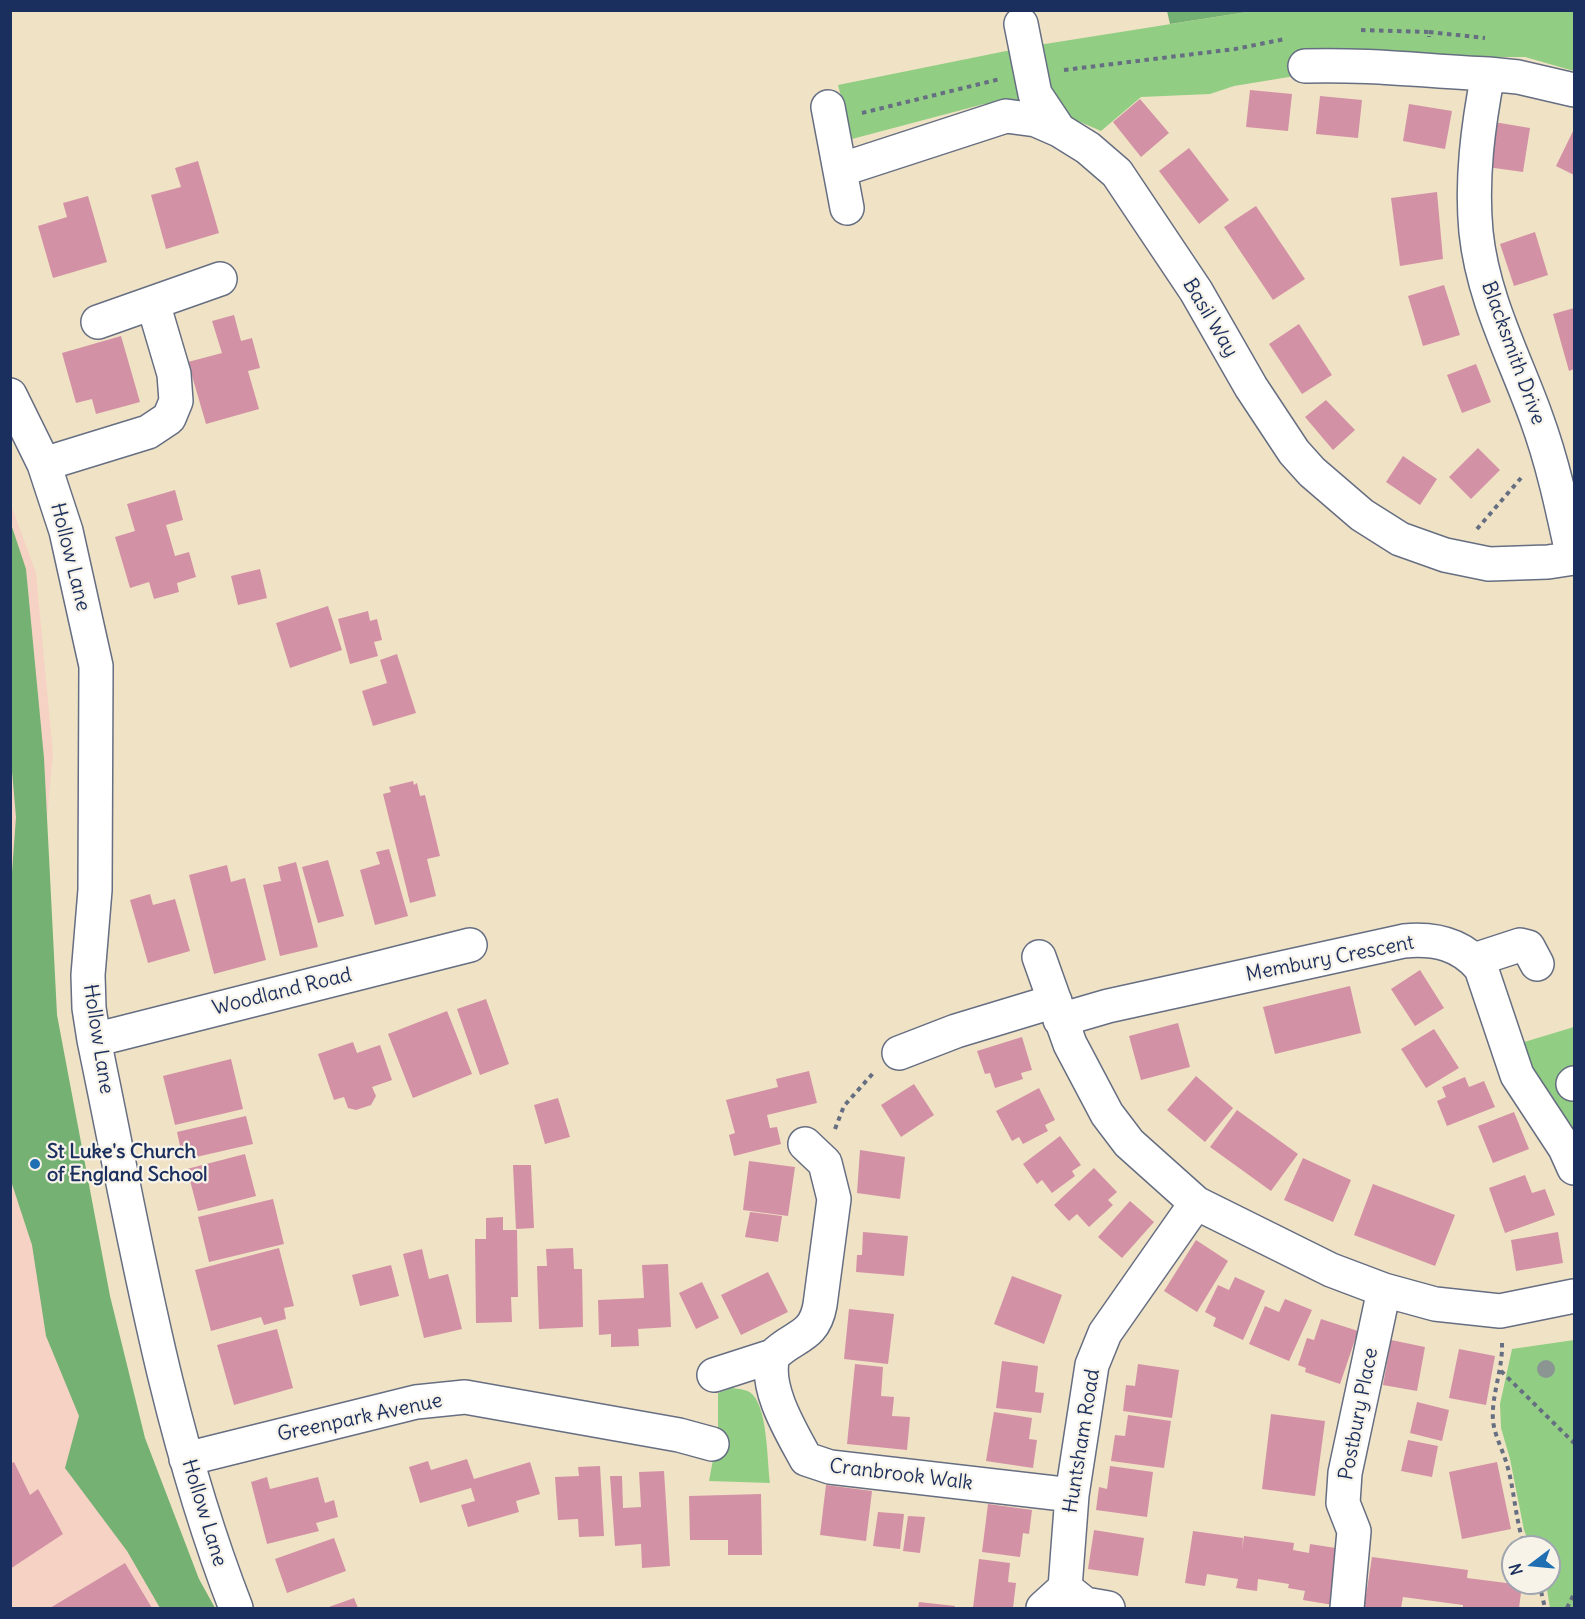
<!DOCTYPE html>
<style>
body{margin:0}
#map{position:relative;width:1585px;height:1619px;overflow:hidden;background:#f0e2c5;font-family:Delius,sans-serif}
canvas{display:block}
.frame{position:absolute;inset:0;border:12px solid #1b2f5e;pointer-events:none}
.north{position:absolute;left:1501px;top:1535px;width:60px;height:60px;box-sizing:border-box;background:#f7f3e8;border:2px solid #9fa5b1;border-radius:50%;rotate:254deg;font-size:16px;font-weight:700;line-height:24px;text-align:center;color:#1b2f5e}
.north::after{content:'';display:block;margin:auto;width:21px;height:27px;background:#1f6fb2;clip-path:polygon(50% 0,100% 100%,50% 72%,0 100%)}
</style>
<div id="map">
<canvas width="1585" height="1619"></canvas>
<div class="frame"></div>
<div class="north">N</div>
</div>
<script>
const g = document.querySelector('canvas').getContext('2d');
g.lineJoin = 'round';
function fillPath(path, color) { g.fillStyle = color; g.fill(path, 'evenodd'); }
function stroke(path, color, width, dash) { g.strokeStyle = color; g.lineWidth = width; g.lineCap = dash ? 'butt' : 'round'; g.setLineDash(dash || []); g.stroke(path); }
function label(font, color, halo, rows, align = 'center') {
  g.font = font + ' Delius,sans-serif'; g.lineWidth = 4.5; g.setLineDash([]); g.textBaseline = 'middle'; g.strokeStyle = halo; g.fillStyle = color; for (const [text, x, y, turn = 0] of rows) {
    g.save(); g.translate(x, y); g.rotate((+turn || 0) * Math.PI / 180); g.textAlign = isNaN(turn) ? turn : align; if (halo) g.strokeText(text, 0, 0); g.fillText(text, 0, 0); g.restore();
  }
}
fillPath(new Path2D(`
 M 10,502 L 36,573 L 53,754 L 34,957 L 84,1370 L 194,1608 L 11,1608 Z`), '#f6d2c5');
fillPath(new Path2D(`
 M 1253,11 L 1574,11 L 1574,71 L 1525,57 L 1411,57 L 1234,86 L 1210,94 L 1141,97 L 1101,131 L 1071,118 L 1052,103 L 984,104 L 852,139 L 838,85 L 1026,47 Z
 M 1574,1027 L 1574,1137 L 1530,1074 L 1521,1043 Z
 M 1574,1340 L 1574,1608 L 1550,1608 L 1546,1583 L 1549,1583 L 1549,1547 L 1531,1547 L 1524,1530 L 1510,1459 L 1501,1428 L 1500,1404 L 1512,1349 Z
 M 731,1388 C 739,1389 748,1389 753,1395 C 768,1412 767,1461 770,1483 L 709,1481 L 718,1433 L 718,1393 Z`), '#91ce84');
fillPath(new Path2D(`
 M 1167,11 L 1167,10 L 1253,11 L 1170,24 Z
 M 11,524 L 26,569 L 44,758 L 57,1015 L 110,1296 L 145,1438 L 199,1579 L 215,1608 L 160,1608 L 127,1551 L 65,1468 L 79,1416 L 46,1336 L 32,1245 L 11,1181 L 10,900 L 16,817 L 10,748 Z`), '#74b172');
fillPath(new Path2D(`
 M 1250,90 L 1292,94 L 1288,131 L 1246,127 Z
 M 1320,96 L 1362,100 L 1358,138 L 1316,134 Z
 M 1140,99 L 1169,133 L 1141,157 L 1113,122 Z
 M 1409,104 L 1452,111 L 1445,149 L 1403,141 Z
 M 1494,122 L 1530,128 L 1523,172 L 1487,167 Z
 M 1574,129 L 1574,175 L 1556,166 Z
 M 1189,148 L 1229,200 L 1199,224 L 1159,171 Z
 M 198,161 L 219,233 L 166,249 L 151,195 L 181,187 L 175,168 Z
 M 1437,192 L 1443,259 L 1400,266 L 1391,198 Z
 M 88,196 L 107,262 L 53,278 L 38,226 L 67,217 L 63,203 Z
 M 1256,206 L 1305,279 L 1273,300 L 1224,227 Z
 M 1535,232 L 1548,275 L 1514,286 L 1500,244 Z
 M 1444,285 L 1460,335 L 1423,346 L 1408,296 Z
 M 1574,308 L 1574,369 L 1569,371 L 1553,314 Z
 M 234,315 L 241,341 L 252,338 L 260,368 L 248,371 L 259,409 L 206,424 L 188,362 L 222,353 L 212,321 Z
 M 1299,324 L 1332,375 L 1302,394 L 1269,344 Z
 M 121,336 L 140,402 L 96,414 L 92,399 L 76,403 L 62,353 Z
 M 1476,364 L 1491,402 L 1462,413 L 1447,375 Z
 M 1326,400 L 1355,430 L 1333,450 L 1305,417 Z
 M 1478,448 L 1500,470 L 1471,499 L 1449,477 Z
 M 1403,456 L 1437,479 L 1420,505 L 1386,482 Z
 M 175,490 L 183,520 L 166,525 L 175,556 L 189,552 L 196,577 L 177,583 L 179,592 L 154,599 L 149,582 L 130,588 L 115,537 L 135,531 L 127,504 Z
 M 260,569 L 267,598 L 238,605 L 231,576 Z
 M 328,606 L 342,650 L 290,668 L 276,623 Z
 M 368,611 L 370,621 L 377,619 L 382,640 L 374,642 L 378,656 L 350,664 L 338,619 Z
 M 397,654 L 416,713 L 373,726 L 362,691 L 387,683 L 380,660 Z
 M 413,781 L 414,785 L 417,783 L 420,796 L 425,795 L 440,856 L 427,859 L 436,896 L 410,903 L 383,794 L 391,792 L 389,787 Z
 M 389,849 L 408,916 L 375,925 L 360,870 L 380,864 L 376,852 Z
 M 328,860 L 344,916 L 318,923 L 302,867 Z
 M 296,862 L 318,947 L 280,956 L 263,885 L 281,881 L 278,867 Z
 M 227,865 L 231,882 L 245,878 L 266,960 L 214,974 L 189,875 Z
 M 150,894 L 153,905 L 175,899 L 190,951 L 148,963 L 130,900 Z
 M 1420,970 L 1444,1008 L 1415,1026 L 1391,989 Z
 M 1350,986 L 1361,1033 L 1275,1054 L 1263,1007 Z
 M 486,999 L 509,1064 L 480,1075 L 457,1009 Z
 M 447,1011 L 472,1074 L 413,1098 L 388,1034 Z
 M 1178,1023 L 1190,1067 L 1141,1080 L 1129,1036 Z
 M 1434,1029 L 1459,1068 L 1426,1088 L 1401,1049 Z
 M 1022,1037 L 1032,1070 L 1021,1073 L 1023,1079 L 995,1088 L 990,1073 L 985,1074 L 977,1051 Z
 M 353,1042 L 357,1053 L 380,1045 L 392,1080 L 372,1087 L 376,1096 L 371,1105 L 356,1110 L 348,1108 L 344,1097 L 334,1100 L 318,1054 Z
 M 231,1059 L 243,1109 L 175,1125 L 163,1076 Z
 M 809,1071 L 817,1103 L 767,1115 L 770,1128 L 777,1127 L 781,1144 L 734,1156 L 729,1135 L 735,1133 L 726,1100 L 778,1087 L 776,1079 Z
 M 1196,1076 L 1233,1108 L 1205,1142 L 1167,1110 Z
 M 1465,1077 L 1469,1087 L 1484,1081 L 1495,1107 L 1447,1126 L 1437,1101 L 1446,1097 L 1442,1087 Z
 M 914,1084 L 934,1115 L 901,1137 L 881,1105 Z
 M 1039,1088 L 1055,1120 L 1045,1125 L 1048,1131 L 1023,1144 L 1019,1137 L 1012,1141 L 996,1111 Z
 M 558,1098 L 570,1137 L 545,1144 L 534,1105 Z
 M 1237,1110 L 1298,1154 L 1271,1191 L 1210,1147 Z
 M 1514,1112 L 1529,1149 L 1493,1163 L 1478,1126 Z
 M 246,1116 L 253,1144 L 183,1160 L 177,1132 Z
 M 1060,1136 L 1081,1165 L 1072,1171 L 1075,1176 L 1052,1193 L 1042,1180 L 1037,1184 L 1023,1164 Z
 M 860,1150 L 905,1157 L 900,1199 L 857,1193 Z
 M 245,1154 L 256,1196 L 198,1211 L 187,1169 Z
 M 1303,1158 L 1351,1180 L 1333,1222 L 1284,1200 Z
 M 749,1161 L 795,1167 L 788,1216 L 743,1210 Z
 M 513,1165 L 531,1165 L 534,1228 L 516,1229 Z
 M 1094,1168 L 1117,1192 L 1108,1200 L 1113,1205 L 1089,1227 L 1077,1214 L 1069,1221 L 1054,1205 Z
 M 1525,1175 L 1532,1193 L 1545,1189 L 1555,1215 L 1505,1233 L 1489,1188 Z
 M 1373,1184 L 1455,1215 L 1435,1266 L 1354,1235 Z
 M 273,1199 L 284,1244 L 209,1262 L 198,1217 Z
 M 1130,1201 L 1154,1222 L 1122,1258 L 1098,1237 Z
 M 750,1212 L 782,1216 L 778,1242 L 745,1237 Z
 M 503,1217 L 503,1230 L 517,1230 L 518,1297 L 511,1297 L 512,1322 L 476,1323 L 475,1239 L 486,1239 L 486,1218 Z
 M 863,1232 L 908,1236 L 904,1276 L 856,1272 L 857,1255 L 862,1255 Z
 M 1558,1232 L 1563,1263 L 1516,1271 L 1511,1240 Z
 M 1196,1240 L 1228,1261 L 1197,1312 L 1164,1291 Z
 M 279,1248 L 294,1306 L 284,1308 L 286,1319 L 264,1325 L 261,1317 L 211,1331 L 195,1270 Z
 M 573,1248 L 574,1269 L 582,1269 L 583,1327 L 539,1329 L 537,1266 L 547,1266 L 546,1249 Z
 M 422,1249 L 429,1279 L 448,1274 L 462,1329 L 424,1338 L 403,1254 Z
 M 668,1264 L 671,1327 L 638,1329 L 639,1346 L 611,1347 L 611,1334 L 599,1335 L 598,1300 L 644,1298 L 642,1265 Z
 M 391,1265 L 399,1296 L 360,1306 L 352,1275 Z
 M 768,1272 L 788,1312 L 741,1335 L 721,1295 Z
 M 1012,1276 L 1062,1295 L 1044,1344 L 994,1324 Z
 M 1235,1277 L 1265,1291 L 1243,1340 L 1213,1326 L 1216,1318 L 1205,1312 L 1218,1285 L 1229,1290 Z
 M 702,1282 L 719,1318 L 696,1329 L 679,1293 Z
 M 1285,1299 L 1312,1310 L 1289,1361 L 1249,1344 L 1265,1306 L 1279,1312 Z
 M 849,1309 L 894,1314 L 888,1364 L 844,1359 Z
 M 1321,1319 L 1358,1331 L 1340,1384 L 1305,1372 L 1306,1368 L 1298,1365 L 1307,1338 L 1314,1340 Z
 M 277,1329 L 293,1388 L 234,1405 L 217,1345 Z
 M 1391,1340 L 1425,1347 L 1417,1391 L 1383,1385 Z
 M 1459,1349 L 1495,1356 L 1486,1405 L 1449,1398 Z
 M 1002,1361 L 1038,1366 L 1035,1392 L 1044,1393 L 1041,1413 L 996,1408 Z
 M 855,1364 L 883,1367 L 881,1396 L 894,1397 L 892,1416 L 910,1417 L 907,1450 L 847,1444 Z
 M 1138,1364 L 1179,1370 L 1172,1418 L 1123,1411 L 1126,1385 L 1135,1386 Z
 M 1417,1402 L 1449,1410 L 1442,1441 L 1410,1433 Z
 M 994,1412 L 1032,1418 L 1029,1439 L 1037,1440 L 1033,1468 L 986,1461 Z
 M 1271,1414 L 1325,1421 L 1315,1496 L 1262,1489 Z
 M 1128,1415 L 1171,1421 L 1164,1468 L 1111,1461 L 1115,1435 L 1125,1436 Z
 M 1408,1440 L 1438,1446 L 1432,1477 L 1401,1471 Z
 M 467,1459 L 474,1479 L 530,1462 L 540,1494 L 516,1501 L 519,1512 L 468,1527 L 461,1505 L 475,1501 L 471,1488 L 420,1503 L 409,1467 L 428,1461 L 431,1470 Z
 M 14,1462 L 30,1495 L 38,1489 L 63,1534 L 10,1569 L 10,1464 Z
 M 1497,1462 L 1511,1529 L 1462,1539 L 1449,1472 Z
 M 600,1466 L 604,1536 L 579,1537 L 578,1519 L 558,1520 L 555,1477 L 579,1476 L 578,1467 Z
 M 1110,1466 L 1153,1472 L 1147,1517 L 1096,1510 L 1099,1487 L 1107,1489 Z
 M 664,1471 L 670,1566 L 642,1568 L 641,1544 L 615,1546 L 610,1476 L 622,1476 L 623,1508 L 641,1507 L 639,1472 Z
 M 267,1477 L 270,1489 L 318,1477 L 325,1503 L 334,1500 L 338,1517 L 316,1523 L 319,1531 L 267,1544 L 251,1482 Z
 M 826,1485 L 872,1491 L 866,1541 L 820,1535 Z
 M 761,1494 L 762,1555 L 728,1555 L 728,1540 L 690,1540 L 689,1496 Z
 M 988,1504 L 1032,1510 L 1029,1534 L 1023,1533 L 1020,1557 L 982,1552 Z
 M 878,1512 L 904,1514 L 900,1549 L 873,1546 Z
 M 908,1516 L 925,1517 L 920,1553 L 903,1551 Z
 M 1094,1530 L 1144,1538 L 1138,1576 L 1088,1569 Z
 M 1193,1531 L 1243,1538 L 1242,1550 L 1244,1536 L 1294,1543 L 1293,1550 L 1309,1553 L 1310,1544 L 1342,1549 L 1333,1605 L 1303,1600 L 1305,1591 L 1288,1588 L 1289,1584 L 1258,1579 L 1257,1591 L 1236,1588 L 1238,1579 L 1207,1574 L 1205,1586 L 1185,1583 Z
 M 334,1538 L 346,1571 L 287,1593 L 275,1559 Z
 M 1372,1557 L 1468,1570 L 1467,1578 L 1522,1585 L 1519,1608 L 1463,1608 L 1463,1605 L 1403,1597 L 1401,1608 L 1364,1608 Z
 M 979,1559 L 1010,1563 L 1008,1582 L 1016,1583 L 1013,1608 L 973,1608 Z
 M 125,1563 L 152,1608 L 50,1608 Z
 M 354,1598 L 358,1608 L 326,1608 Z
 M 919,1602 L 955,1606 L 954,1608 L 918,1608 Z`), '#d391a5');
const minor = new Path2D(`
 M 1021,24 L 1035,94 L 1059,130
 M 1305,66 C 1366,64 1426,71 1488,74 C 1478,126 1471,179 1476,232 C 1483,299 1514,356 1536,417 C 1553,463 1563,511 1573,558
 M 1488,74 L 1518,77 L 1574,90
 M 828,107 L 847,208
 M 840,170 L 1006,116 L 1036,120 L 1059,130 L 1088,148 L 1117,173 L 1196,291 L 1251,387 L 1294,452 L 1312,472 L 1362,515 L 1400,539 L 1445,555 L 1489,564 L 1548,562 L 1574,558
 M 98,322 L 220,279
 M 10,395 L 44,464 L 66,531 L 96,666 L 95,890 L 88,975 L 89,1008 L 94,1040 C 134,1231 165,1426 236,1608
 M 44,464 L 148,432 L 169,418 L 176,401 L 174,374 L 153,303
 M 1039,957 L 1070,1044 L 1107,1114 L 1129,1143 L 1196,1203 L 1331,1270 L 1384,1290 L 1435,1304 L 1500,1311 L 1574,1296
 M 1474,960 L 1520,945 L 1528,947 L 1537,964
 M 1060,1020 L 1108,1006 L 1404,941 C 1435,938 1461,944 1481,968 L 1517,1075 L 1565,1148 L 1574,1168
 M 94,1040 L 470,945
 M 899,1053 L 956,1031 L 1055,1001
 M 1573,1084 L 1574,1083
 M 805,1144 L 825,1163 L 834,1199 L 820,1305 C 814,1339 793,1335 773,1356 C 764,1388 791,1431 806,1459 L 830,1467 L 1072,1495
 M 714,1375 L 773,1356
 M 186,1459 L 416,1402 L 465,1397 L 679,1435 L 712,1444
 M 1043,1608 L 1065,1588
 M 1108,1608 L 1085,1604 L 1065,1588 L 1072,1495 L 1092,1365 L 1105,1333 L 1196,1203
 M 1347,1608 L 1354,1531 L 1343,1503 L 1345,1473 L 1384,1290`);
stroke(minor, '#666e82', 36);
stroke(new Path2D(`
 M 1361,30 L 1429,32 L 1429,37
 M 1429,32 L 1485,38
 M 1064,70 L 1235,49 L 1285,39
 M 862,113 L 1000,79
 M 1477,529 L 1521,478
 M 835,1129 L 844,1106 L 875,1071
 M 1502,1343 C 1503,1369 1491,1396 1493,1421 C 1495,1437 1503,1450 1507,1465 C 1515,1492 1515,1520 1525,1547
 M 1501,1371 L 1574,1443
 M 1539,1583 L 1545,1608
 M 1567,1608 L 1574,1594`), '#666e82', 4, [4.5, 4.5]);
stroke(minor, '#fff', 33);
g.fillStyle = '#8b9692';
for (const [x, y] of [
 [1546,1369]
]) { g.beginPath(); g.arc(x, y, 9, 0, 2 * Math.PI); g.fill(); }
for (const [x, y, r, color] of [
 [35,1164,6,"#1f6fb2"]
]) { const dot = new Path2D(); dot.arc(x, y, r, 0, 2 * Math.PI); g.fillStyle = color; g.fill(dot); stroke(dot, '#f7f3e8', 2); }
label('20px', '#1b2f5e', '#f7f3e8', [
 ["Basil Way",1210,318,59],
 ["Blacksmith Drive",1513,353,70],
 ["Hollow Lane",70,557,76],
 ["Membury Crescent",1330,959,-11],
 ["Woodland Road",282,992,-14],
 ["Hollow Lane",98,1039,81],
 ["Postbury Place",1359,1414,-79],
 ["Greenpark Avenue",360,1418,-12],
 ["Huntsham Road",1082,1441,-81],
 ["Cranbrook Walk",901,1475,7],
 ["Hollow Lane",204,1513,73]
]);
label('bold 20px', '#1b2f5e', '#f7f3e8', [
 ["St Luke's Church",47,1152],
 ["of England School",47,1175]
], 'left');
</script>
